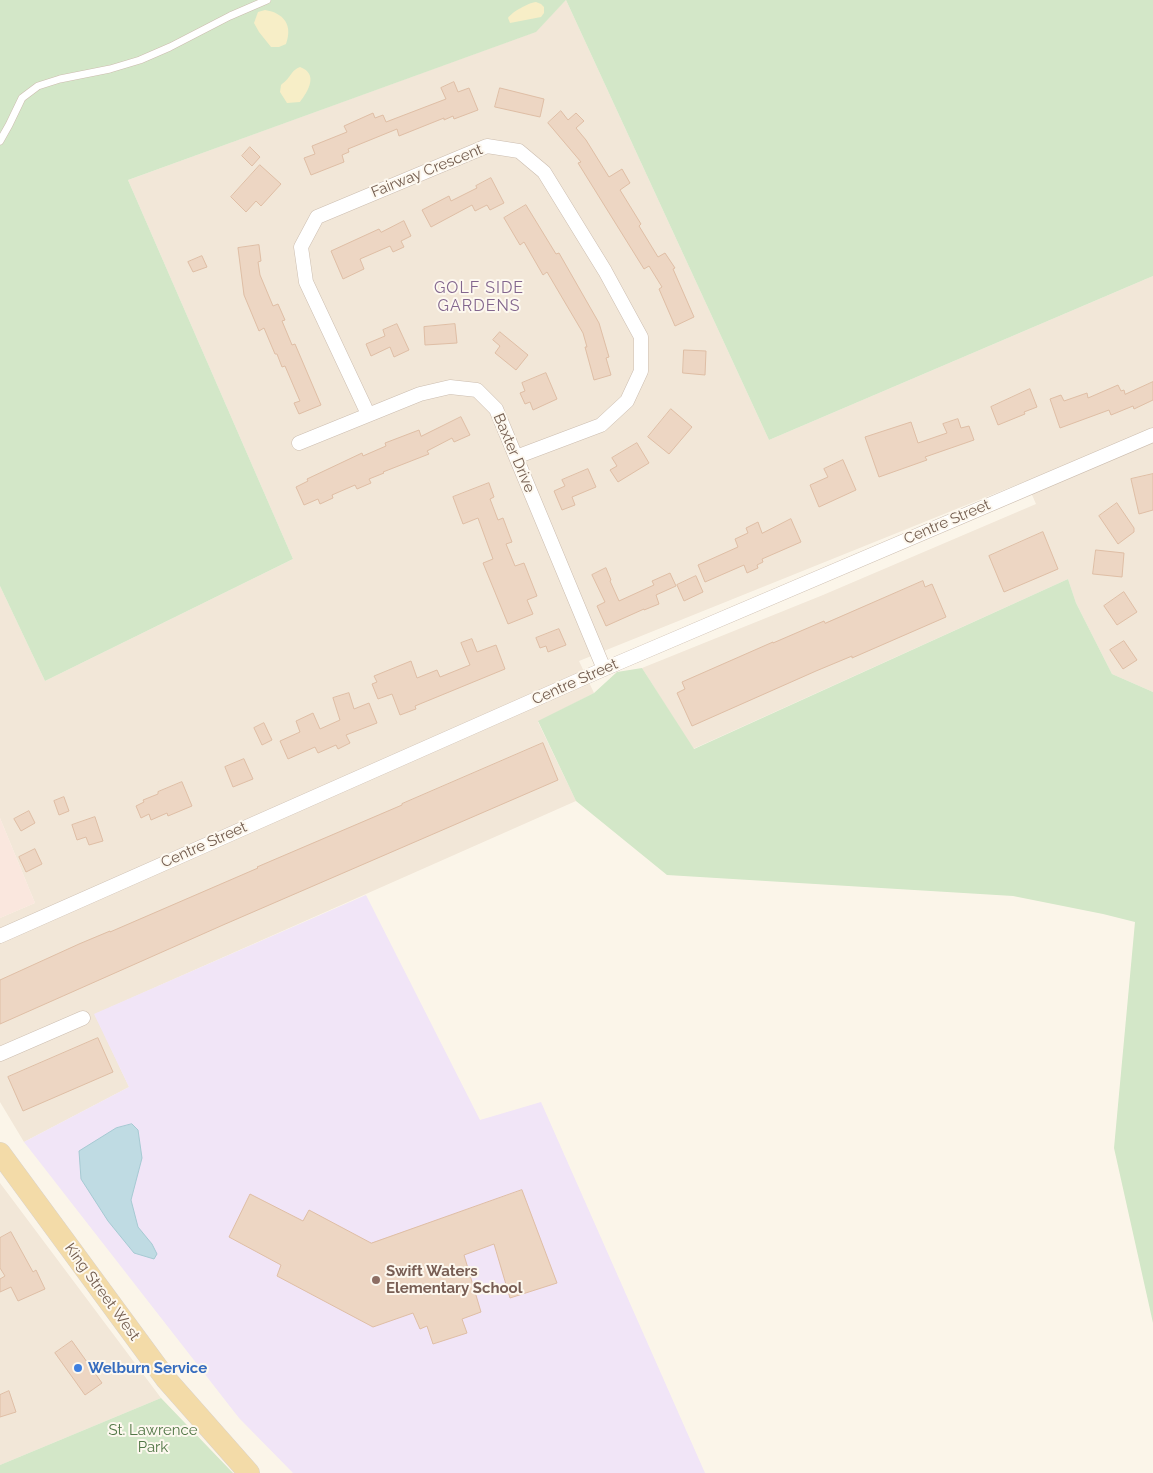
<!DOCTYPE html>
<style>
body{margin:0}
canvas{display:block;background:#fbf5e9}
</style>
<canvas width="1153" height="1473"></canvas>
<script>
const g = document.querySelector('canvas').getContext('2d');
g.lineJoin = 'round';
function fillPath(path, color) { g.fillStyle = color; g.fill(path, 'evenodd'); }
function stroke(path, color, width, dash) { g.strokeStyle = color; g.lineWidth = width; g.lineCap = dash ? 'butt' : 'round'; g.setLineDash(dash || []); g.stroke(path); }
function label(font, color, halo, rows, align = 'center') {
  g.font = font + ' Raleway,sans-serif'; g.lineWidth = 4; g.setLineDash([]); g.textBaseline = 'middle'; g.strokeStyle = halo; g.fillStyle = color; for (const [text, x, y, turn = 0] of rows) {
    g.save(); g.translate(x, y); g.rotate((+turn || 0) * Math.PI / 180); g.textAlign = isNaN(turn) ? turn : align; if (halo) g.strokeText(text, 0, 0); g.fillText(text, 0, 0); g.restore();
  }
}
fillPath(new Path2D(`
 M 566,0 L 769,440 L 1153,276 L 1153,692 L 1112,674 L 1076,603 L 1068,579 L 693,749 L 642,668 L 823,595 L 1036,504 L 1026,481 L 579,661 L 594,693 L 538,722 L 576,801 L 95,1014 L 129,1087 L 24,1142 L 0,1102 L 0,918 L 35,903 L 0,818 L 0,586 L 45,681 L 293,559 L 128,180 L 535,32 Z
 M 0,1183 L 161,1398 L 0,1465 Z`), '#f2e7d8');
fillPath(new Path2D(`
 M 0,818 L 35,903 L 0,918 Z`), '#fae7de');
fillPath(new Path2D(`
 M 366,895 L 480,1120 L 541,1102 L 705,1473 L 293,1473 L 239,1418 L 24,1142 L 129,1087 L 94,1014 Z`), '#f1e5f7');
fillPath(new Path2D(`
 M 0,0 L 1153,0 L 1153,276 L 769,440 L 566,0 L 536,32 L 128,180 L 293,559 L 45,681 L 0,586 Z
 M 1068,579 L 1076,603 L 1112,674 L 1153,692 L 1153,1323 L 1114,1148 L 1135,922 L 1103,914 L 1013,896 L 667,875 L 576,801 L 538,721 L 594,693 L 617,672 L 642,668 L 694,749 Z
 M 161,1398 L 233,1473 L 0,1473 L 0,1465 Z`), '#d3e7c8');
fillPath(new Path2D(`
 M 536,2 L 541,4 L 544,7 L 544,13 L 541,17 L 510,23 L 508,18 C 512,12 528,3 536,2 Z
 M 265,10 C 284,13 293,25 286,44 L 279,47 L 271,47 L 259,32 L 254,23 L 258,12 Z
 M 300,67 C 319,74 308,91 300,102 L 287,103 L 280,92 L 281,85 C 283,83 287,80 289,77 C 293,72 293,70 300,67 Z`), '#f7eec7');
const water = new Path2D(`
 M 132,1124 L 138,1130 L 142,1158 L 131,1200 L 138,1227 L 152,1244 L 157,1254 L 154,1259 L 134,1253 L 108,1221 L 81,1179 L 79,1151 L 116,1128 Z`);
fillPath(water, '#bfdbe3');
stroke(water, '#a6cad3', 1);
const building = new Path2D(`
 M 454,82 L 458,92 L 469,88 L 478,110 L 454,119 L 453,116 L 444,120 L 444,118 L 399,136 L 397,129 L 348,149 L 349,152 L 342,155 L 344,162 L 311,175 L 304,158 L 315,154 L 312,146 L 347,132 L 344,126 L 373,113 L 375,118 L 383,115 L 386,122 L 446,99 L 441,88 Z
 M 500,88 L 544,99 L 540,117 L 495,107 Z
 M 561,111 L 568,120 L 576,113 L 584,121 L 576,128 L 586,140 L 609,177 L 622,169 L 630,183 L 620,190 L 641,224 L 639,226 L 658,257 L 665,253 L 675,268 L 673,269 L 694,317 L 675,326 L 659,289 L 662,287 L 649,266 L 644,269 L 578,163 L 581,162 L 548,123 Z
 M 250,147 L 260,157 L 252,166 L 242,156 Z
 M 260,165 L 281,184 L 261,206 L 256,201 L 246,212 L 231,197 Z
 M 491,178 L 504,203 L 490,210 L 487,205 L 475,211 L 472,205 L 431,227 L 422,210 L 449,196 L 451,201 L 477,188 L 476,186 Z
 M 526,205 L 556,254 L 559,253 L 599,323 L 609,357 L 606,358 L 611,375 L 594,380 L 585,347 L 587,347 L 583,333 L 547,272 L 543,275 L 524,242 L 520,245 L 504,218 Z
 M 404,221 L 411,236 L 401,241 L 404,247 L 393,252 L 390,246 L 360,259 L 364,269 L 343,279 L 331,251 L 379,229 L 381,232 Z
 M 259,245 L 261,261 L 258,262 L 260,275 L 273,306 L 278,304 L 285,320 L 282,321 L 292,345 L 295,344 L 321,405 L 299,414 L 294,403 L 300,401 L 285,366 L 282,367 L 277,354 L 275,354 L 264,328 L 259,331 L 244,295 L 238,248 Z
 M 202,256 L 207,267 L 193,272 L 188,262 Z
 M 397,324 L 409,350 L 394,357 L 390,347 L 371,356 L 366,344 L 385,336 L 383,330 Z
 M 455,324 L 457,343 L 425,345 L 424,327 Z
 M 500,332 L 528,355 L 516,370 L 495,353 L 500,346 L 493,340 Z
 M 684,350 L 706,351 L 705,375 L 683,373 Z
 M 546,373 L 557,399 L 533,410 L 530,402 L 525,404 L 520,393 L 525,391 L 522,383 Z
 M 1153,382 L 1153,400 L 1134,409 L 1133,406 L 1111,415 L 1109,410 L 1060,428 L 1050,399 L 1061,395 L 1064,401 L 1087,393 L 1088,398 L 1118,385 L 1121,391 L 1124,390 L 1125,394 Z
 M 1030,389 L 1037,407 L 1024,412 L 1025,414 L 998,425 L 991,407 Z
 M 671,409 L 692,427 L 669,454 L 648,437 Z
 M 461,417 L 470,435 L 454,442 L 452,438 L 427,451 L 429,454 L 383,472 L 384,473 L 369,479 L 371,483 L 357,489 L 355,485 L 332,495 L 333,498 L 320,504 L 318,499 L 304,505 L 296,487 L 308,481 L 307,479 L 362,453 L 363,456 L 386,446 L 385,443 L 419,430 L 421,436 Z
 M 958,419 L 961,428 L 969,426 L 974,440 L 925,457 L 927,460 L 879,477 L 865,437 L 911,422 L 918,443 L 947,433 L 943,424 Z
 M 637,443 L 649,463 L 618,482 L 610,470 L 617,466 L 612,458 Z
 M 843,460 L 856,490 L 819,507 L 810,485 L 828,477 L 824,469 Z
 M 588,469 L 596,487 L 572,497 L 575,505 L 562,510 L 554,491 L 565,486 L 562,480 Z
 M 1153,474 L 1153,510 L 1139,514 L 1131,479 Z
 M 489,483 L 494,497 L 490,499 L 498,520 L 503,518 L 512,542 L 506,544 L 515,566 L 524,563 L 537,596 L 527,600 L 533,614 L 508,624 L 483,563 L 493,559 L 478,518 L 463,524 L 453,497 Z
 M 1117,503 L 1134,528 L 1134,532 L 1118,544 L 1099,516 Z
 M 791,519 L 801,542 L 762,559 L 763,562 L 757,565 L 758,568 L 747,573 L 744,565 L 705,582 L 698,565 L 738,547 L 735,539 L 748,533 L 746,528 L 758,522 L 762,533 Z
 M 1043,532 L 1058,569 L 1004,592 L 989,556 Z
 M 1096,550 L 1124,553 L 1122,577 L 1093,574 Z
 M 606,568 L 611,580 L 610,581 L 619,601 L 654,585 L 652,581 L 670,573 L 676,586 L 656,595 L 659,604 L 644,610 L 644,609 L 606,626 L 597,606 L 605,602 L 592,575 Z
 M 696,576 L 703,592 L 684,601 L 677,585 Z
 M 923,581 L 925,587 L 932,584 L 946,617 L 852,658 L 852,656 L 816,671 L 692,726 L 677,693 L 685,689 L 682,682 L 773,642 L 773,643 L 824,621 L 825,623 Z
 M 1124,592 L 1137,612 L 1117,625 L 1104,606 Z
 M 559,629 L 566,645 L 548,652 L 546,646 L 540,648 L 536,638 Z
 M 472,639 L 477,652 L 496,645 L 505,669 L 415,706 L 416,709 L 400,715 L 392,694 L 378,699 L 372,684 L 377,682 L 374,676 L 411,661 L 417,678 L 437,670 L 440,677 L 470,665 L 461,643 Z
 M 1124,641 L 1137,660 L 1123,669 L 1110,650 Z
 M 349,693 L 354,709 L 369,703 L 377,723 L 346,735 L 350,743 L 338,749 L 336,745 L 318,753 L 315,747 L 288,759 L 280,741 L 300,732 L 296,721 L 313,713 L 320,729 L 340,720 L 333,698 Z
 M 264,723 L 272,740 L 262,745 L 254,728 Z
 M 543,743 L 558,780 L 223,925 L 0,1024 L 0,980 L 79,944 L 110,931 L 110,932 L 258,868 L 257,867 L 402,805 L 402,804 Z
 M 244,759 L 253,779 L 233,787 L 225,767 Z
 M 182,782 L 192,806 L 168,816 L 167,813 L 151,820 L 149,814 L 141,818 L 136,806 L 144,802 L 143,800 L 158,794 L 158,792 Z
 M 64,797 L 69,811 L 59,815 L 54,801 Z
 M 29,811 L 35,823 L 21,831 L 14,819 Z
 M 95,817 L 103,841 L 89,845 L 86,837 L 77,840 L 72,825 Z
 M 35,849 L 42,864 L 26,872 L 19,857 Z
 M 98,1038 L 113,1072 L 23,1111 L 8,1077 Z
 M 522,1190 L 557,1283 L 510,1298 L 494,1244 L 464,1255 L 481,1312 L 462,1319 L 467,1333 L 433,1344 L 427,1326 L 420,1329 L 413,1313 L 373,1327 L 277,1276 L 281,1265 L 229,1237 L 250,1194 L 303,1221 L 309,1210 L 371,1243 Z
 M 11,1232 L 33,1272 L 36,1270 L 45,1289 L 18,1301 L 11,1287 L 0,1292 L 0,1279 L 5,1276 L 0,1268 L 0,1238 Z
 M 72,1341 L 102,1383 L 85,1395 L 55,1353 Z
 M 9,1391 L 16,1412 L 0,1417 L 0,1395 Z`);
fillPath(building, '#edd6c3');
stroke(building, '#dfbea5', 1);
const service = new Path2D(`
 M 0,141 L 9,125 L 22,98 L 38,86 L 60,79 L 110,69 L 140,60 L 170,47 L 230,16 L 267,0`);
const minor = new Path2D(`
 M 368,414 L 306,282 L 301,247 L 317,217 L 487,146 L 519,151 L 544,172 L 605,271 L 641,337 L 641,371 L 627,401 L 601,425 L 516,457
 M 299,443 L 420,394 L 450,387 L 477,390 L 496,409 L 604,669
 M 0,936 L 604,669 L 1153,435
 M 0,1054 L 83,1018`);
const primary = new Path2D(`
 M 0,1153 L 166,1379 L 249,1473`);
stroke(service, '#ccbdaf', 8);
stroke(minor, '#ccbdaf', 15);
stroke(primary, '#d8d2ce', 22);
stroke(service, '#fff', 7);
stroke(minor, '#fff', 14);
stroke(primary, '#f3dba8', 21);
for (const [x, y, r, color] of [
 [376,1280,5,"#8d6e63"],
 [78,1368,5,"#3f7fe0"]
]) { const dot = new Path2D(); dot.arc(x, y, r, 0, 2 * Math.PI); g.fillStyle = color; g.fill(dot); stroke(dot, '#fdf8ef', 2); }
label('15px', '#735d4f', '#fdf8ef', [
 ["Fairway Crescent",427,171,-22],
 ["Baxter Drive",514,453,67],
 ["Centre Street",947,522,-23],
 ["Centre Street",575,682,-24],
 ["Centre Street",204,845,-24],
 ["King Street West",102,1292,54]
]);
label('bold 15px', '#785e54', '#fdf8ef', [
 ["Swift Waters",386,1271],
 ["Elementary School",386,1288]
], 'left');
label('bold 15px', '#366cbe', '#fdf8ef', [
 ["Welburn Service",88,1368]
], 'left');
label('15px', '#537848', '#fdf8ef', [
 ["St. Lawrence",153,1430],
 ["Park",153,1447]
]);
g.letterSpacing = '1px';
label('16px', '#83668e', '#fdf8ef', [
 ["GOLF SIDE",479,288],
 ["GARDENS",479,306]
]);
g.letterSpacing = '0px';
</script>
